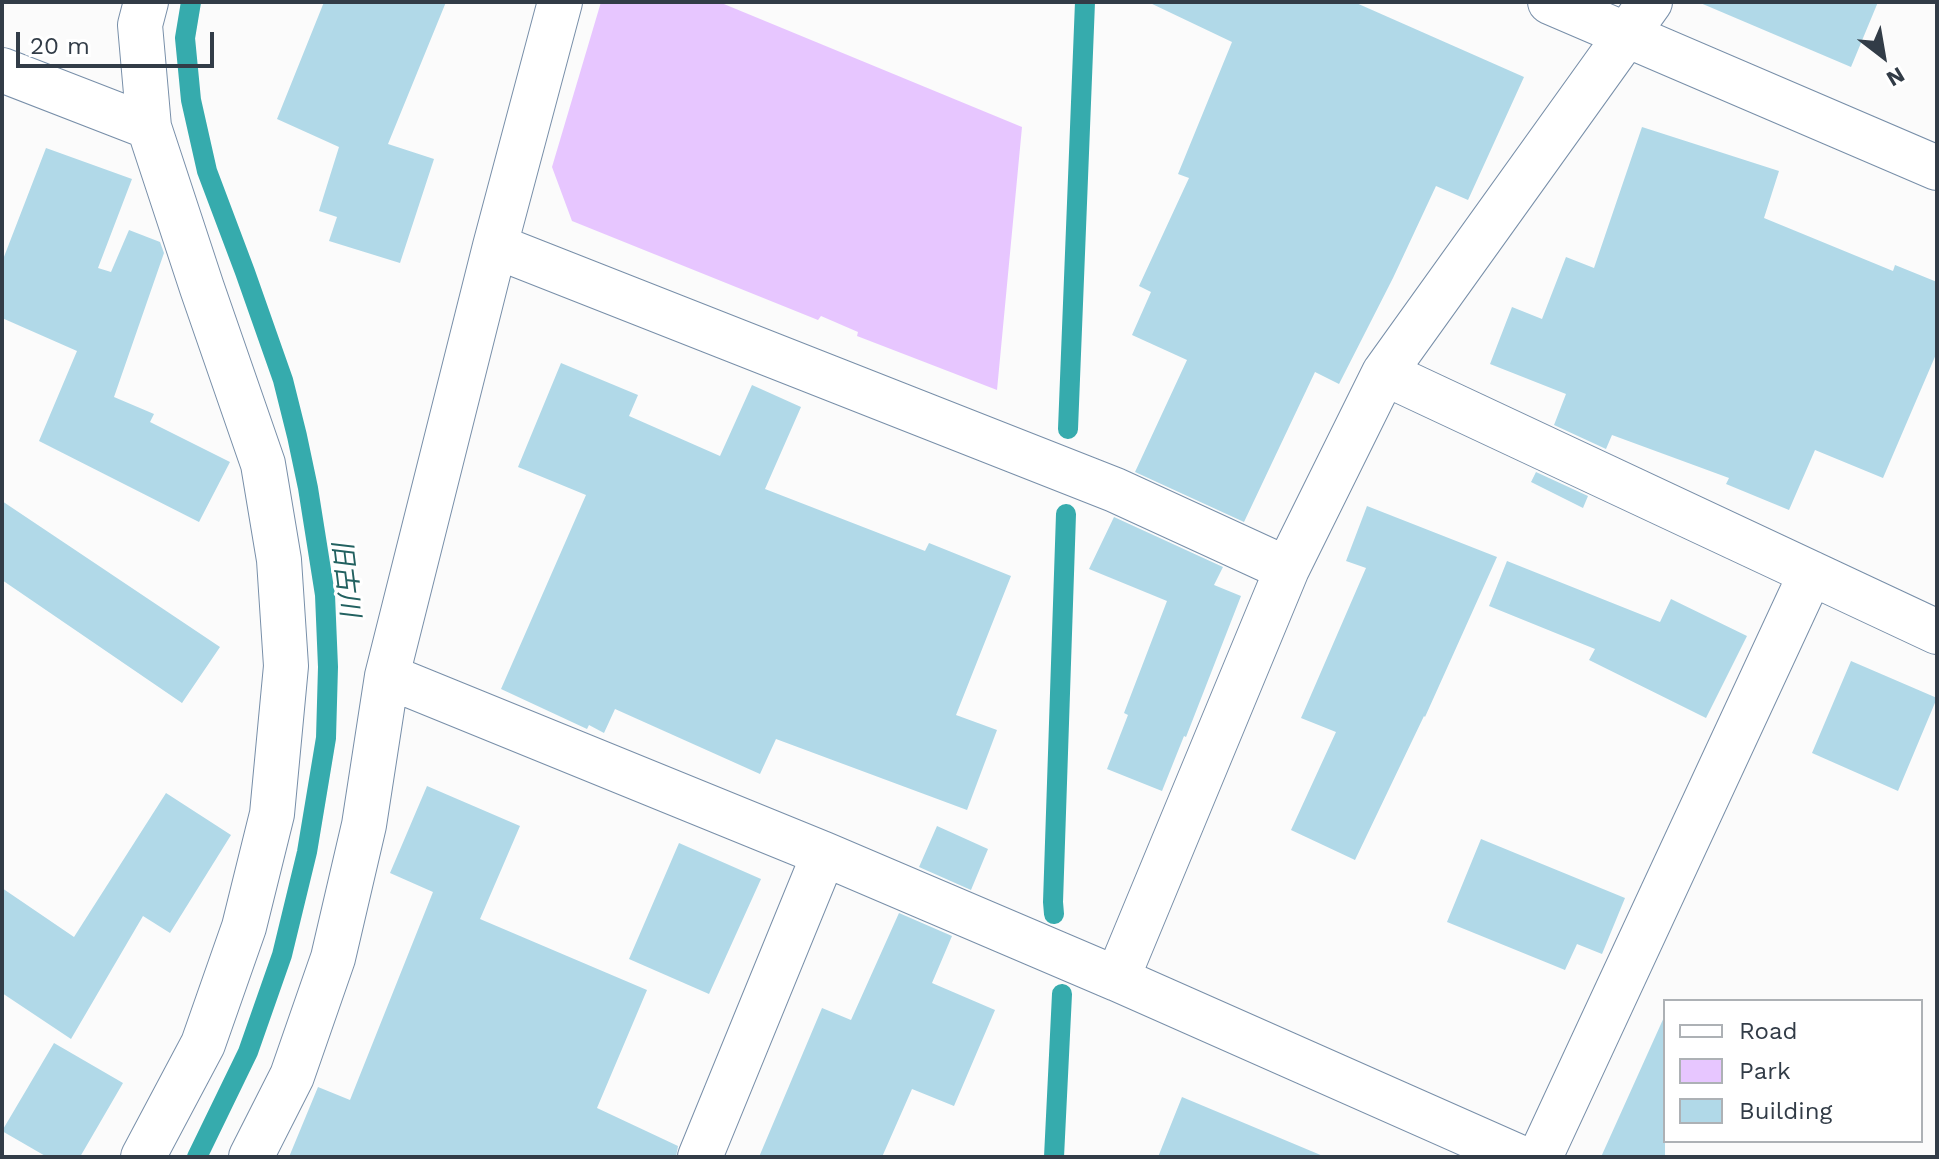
<!DOCTYPE html>
<meta charset="utf-8">
<style>
body{margin:0}
#map{position:relative;width:1939px;height:1159px;overflow:hidden;background:#fbfbfb;font-family:"Work Sans",sans-serif}
canvas{display:block}
.frame{position:absolute;inset:0;border:4px solid #323c47;pointer-events:none}
.legend{position:absolute;left:1663px;top:999px;width:260px;height:144px;box-sizing:border-box;background:#fff;border:2px solid #adb1b5;margin:0;padding:10px 14px;list-style:none;font-size:24px;color:#323c47}
.legend li{display:flex;align-items:center;gap:16px;height:40px}
.legend b{width:40px;border:2px solid #adb1b5}
.north{position:absolute;left:1843px;top:16px;width:80px;height:80px;-webkit-text-stroke:6px #fff;paint-order:stroke;rotate:149deg;font-size:22px;font-weight:700;line-height:32px;text-align:center;color:#323c47}
.north::after{content:'';display:block;margin:auto;width:28px;height:36px;background:#323c47;clip-path:polygon(50% 0,100% 100%,50% 72%,0 100%)}
.scale{position:absolute;left:16px;top:32px;width:198px;height:36px;box-sizing:border-box;border:4px solid #323c47;border-top:0;padding-left:10px;font-size:24px;line-height:28px;white-space:nowrap;color:#323c47;-webkit-text-stroke:6px #fff;paint-order:stroke}
</style>
<div id="map">
<canvas width="1939" height="1159"></canvas>
<div class="frame"></div>
<ul class="legend">
<li><b style="height:10px;background:#fff"></b>Road</li>
<li><b style="height:22px;background:#e7c6ff"></b>Park</li>
<li><b style="height:22px;background:#b1d9e8"></b>Building</li>
</ul>
<div class="north">N</div>
<div class="scale">20 m</div>
</div>
<script>
const g = document.querySelector('canvas').getContext('2d');
g.lineJoin = 'round';
function fillPath(path, color) { g.fillStyle = color; g.fill(path, 'evenodd'); }
function stroke(path, color, width, dash) { g.strokeStyle = color; g.lineWidth = width; g.lineCap = dash ? 'butt' : 'round'; g.setLineDash(dash || []); g.stroke(path); }
function label(font, color, halo, rows, align = 'center') {
  g.font = font + ' "Work Sans","Noto Sans JP",sans-serif'; g.lineWidth = 6; g.setLineDash([]); g.textBaseline = 'middle'; g.strokeStyle = halo; g.fillStyle = color; for (const [text, x, y, turn = 0] of rows) {
    g.save(); g.translate(x, y); g.rotate((+turn || 0) * Math.PI / 180); g.textAlign = isNaN(turn) ? turn : align; if (halo) g.strokeText(text, 0, 0); g.fillText(text, 0, 0); g.restore();
  }
}
fillPath(new Path2D(`
 M 601,2 L 719,2 L 1022,127 L 997,390 L 857,336 L 858,332 L 821,316 L 818,320 L 572,221 L 552,167 Z`), '#e7c6ff');
stroke(new Path2D(`
 M 191,2 L 185,38 L 191,100 L 207,171 L 245,272 L 283,380 L 297,436 L 308,488 L 325,595 L 328,667 L 326,738 L 307,852 L 282,955 L 248,1052 L 197,1157
 M 1068,429 L 1085,2
 M 1054,914 L 1053,902 L 1066,514
 M 1054,1157 L 1062,994`), '#36abad', 20);
fillPath(new Path2D(`
 M 324,2 L 446,2 L 388,144 L 434,159 L 400,263 L 329,241 L 337,217 L 319,211 L 339,147 L 277,119 Z
 M 1148,2 L 1354,2 L 1524,77 L 1468,200 L 1436,186 L 1393,278 L 1339,384 L 1315,372 L 1244,522 L 1135,472 L 1187,360 L 1132,335 L 1151,292 L 1139,286 L 1189,178 L 1178,174 L 1232,42 Z
 M 1698,2 L 1878,2 L 1851,67 Z
 M 1642,127 L 1779,171 L 1764,218 L 1893,271 L 1895,265 L 1937,282 L 1937,352 L 1883,478 L 1815,450 L 1789,510 L 1726,484 L 1729,478 L 1612,435 L 1606,449 L 1554,425 L 1566,394 L 1490,364 L 1512,307 L 1542,319 L 1566,257 L 1594,268 Z
 M 46,148 L 132,179 L 98,268 L 111,272 L 129,230 L 160,242 L 164,253 L 114,397 L 154,414 L 150,422 L 230,462 L 199,522 L 39,441 L 77,351 L 2,318 L 2,262 Z
 M 561,363 L 638,395 L 629,416 L 720,456 L 752,385 L 801,407 L 765,489 L 925,551 L 929,543 L 1011,576 L 956,715 L 997,730 L 967,810 L 776,739 L 760,774 L 615,709 L 604,733 L 589,725 L 587,729 L 501,689 L 586,495 L 518,467 Z
 M 1536,472 L 1588,496 L 1583,508 L 1531,482 Z
 M 2,501 L 220,647 L 182,703 L 2,580 Z
 M 1367,506 L 1497,557 L 1425,717 L 1424,716 L 1355,860 L 1291,830 L 1336,732 L 1301,718 L 1366,568 L 1346,561 Z
 M 1114,517 L 1223,567 L 1214,585 L 1241,596 L 1186,737 L 1184,736 L 1162,791 L 1107,769 L 1128,715 L 1124,713 L 1167,601 L 1089,569 Z
 M 1507,561 L 1660,622 L 1671,599 L 1747,636 L 1706,718 L 1589,660 L 1595,649 L 1489,606 Z
 M 1851,661 L 1937,698 L 1898,791 L 1812,753 Z
 M 427,786 L 520,826 L 480,919 L 647,990 L 597,1108 L 678,1146 L 676,1157 L 289,1157 L 318,1087 L 350,1100 L 433,892 L 390,873 Z
 M 166,793 L 231,835 L 170,933 L 143,916 L 71,1039 L 2,993 L 2,888 L 74,937 Z
 M 937,826 L 988,849 L 971,890 L 919,867 Z
 M 1481,839 L 1625,898 L 1602,954 L 1577,944 L 1565,970 L 1447,922 Z
 M 679,843 L 761,879 L 709,994 L 629,959 Z
 M 899,913 L 952,936 L 932,983 L 995,1010 L 954,1106 L 912,1089 L 882,1157 L 759,1157 L 822,1008 L 851,1020 Z
 M 1665,1015 L 1665,1157 L 1601,1157 Z
 M 54,1043 L 123,1083 L 80,1157 L 47,1157 L 2,1131 Z
 M 1182,1097 L 1323,1156 L 1323,1157 L 1158,1157 Z`), '#b1d9e8');
const minor = new Path2D(`
 M 1550,2 L 1937,168
 M 2,70 L 149,127
 M 495,246 L 1115,490 L 1287,569
 M 1384,373 L 1650,2
 M 387,676 L 824,854 L 1117,979
 M 143,1157 L 203,1044 L 244,927 L 272,814 L 286,666 L 279,560 L 263,464 L 202,288 L 149,127 L 140,25 L 146,2
 M 251,1157 L 292,1076 L 333,958 L 364,825 L 387,676 L 495,246 L 560,2
 M 700,1157 L 824,854
 M 1519,1157 L 1117,979 L 1287,569 L 1384,373 L 1937,632
 M 1540,1157 L 1811,573`);
stroke(minor, '#788fa9', 46);
stroke(minor, '#fff', 44);
label('italic 26px', '#226160', '#fff', [
 ["旧古川",345,578,83]
]);
</script>
